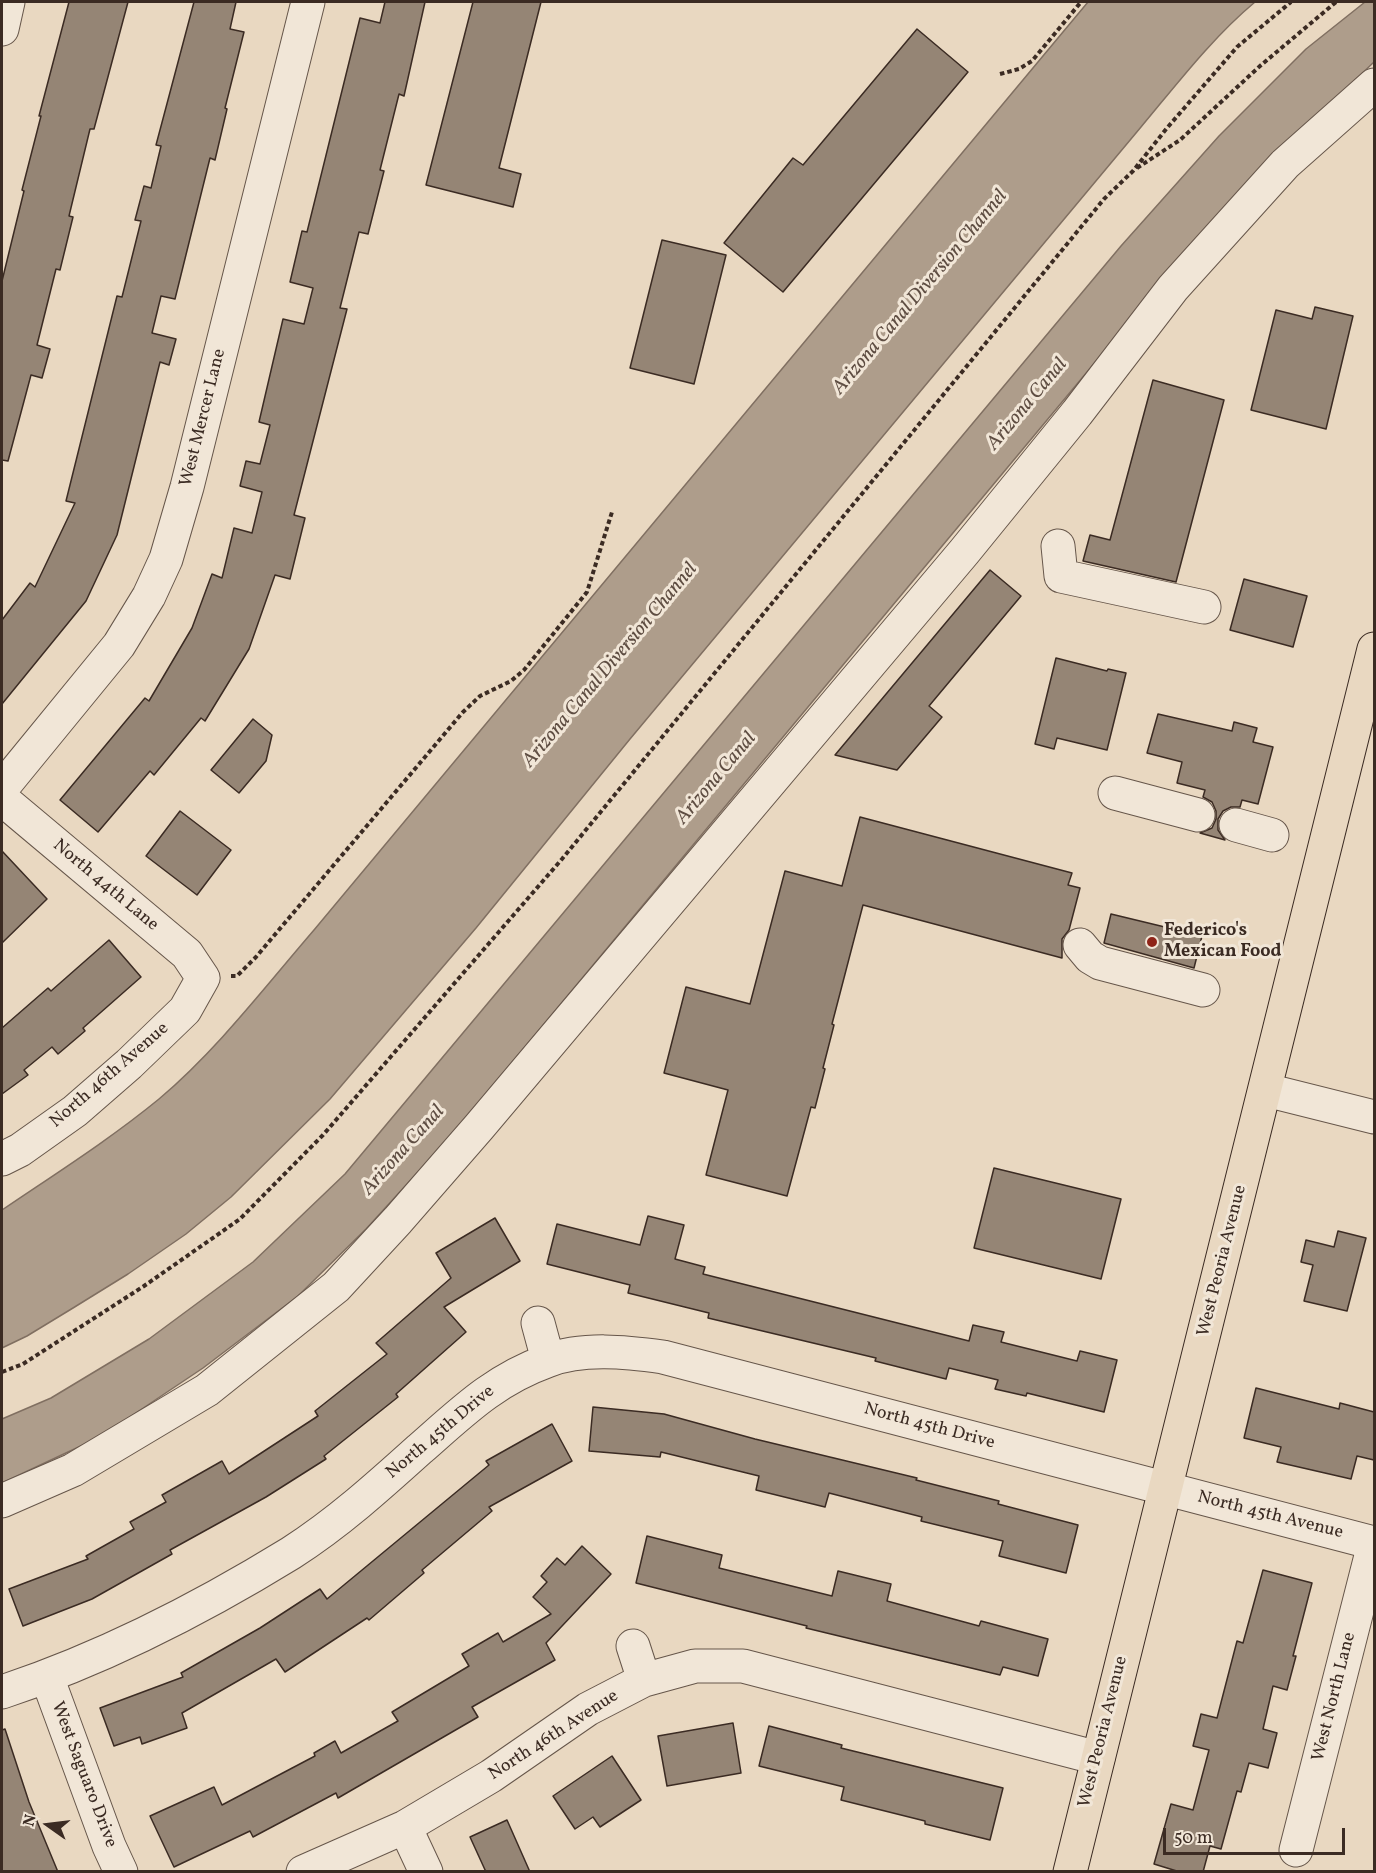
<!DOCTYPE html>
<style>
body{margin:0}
#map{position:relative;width:1376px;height:1873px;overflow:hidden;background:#e9d8c1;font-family:Vollkorn,serif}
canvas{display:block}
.frame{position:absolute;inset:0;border:3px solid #3b2b23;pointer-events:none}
.north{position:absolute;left:18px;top:1795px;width:60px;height:60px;-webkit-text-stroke:4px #f1e6d7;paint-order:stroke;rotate:284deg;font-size:16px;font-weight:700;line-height:24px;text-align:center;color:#3b2b23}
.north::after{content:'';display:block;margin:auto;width:21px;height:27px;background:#3b2b23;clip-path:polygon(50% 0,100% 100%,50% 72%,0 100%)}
.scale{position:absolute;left:1163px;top:1828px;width:182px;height:27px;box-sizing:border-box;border:3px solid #3b2b23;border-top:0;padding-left:8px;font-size:18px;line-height:21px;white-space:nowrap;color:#3b2b23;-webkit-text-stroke:4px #f1e6d7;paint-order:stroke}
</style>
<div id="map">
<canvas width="1376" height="1873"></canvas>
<div class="frame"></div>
<div class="north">N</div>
<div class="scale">50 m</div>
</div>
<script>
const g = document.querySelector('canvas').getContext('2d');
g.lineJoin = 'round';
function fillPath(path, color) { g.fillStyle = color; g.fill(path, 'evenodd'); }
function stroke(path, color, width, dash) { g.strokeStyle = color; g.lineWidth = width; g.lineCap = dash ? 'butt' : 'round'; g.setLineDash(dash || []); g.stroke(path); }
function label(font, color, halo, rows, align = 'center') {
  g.font = font + ' Vollkorn,serif'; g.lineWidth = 6; g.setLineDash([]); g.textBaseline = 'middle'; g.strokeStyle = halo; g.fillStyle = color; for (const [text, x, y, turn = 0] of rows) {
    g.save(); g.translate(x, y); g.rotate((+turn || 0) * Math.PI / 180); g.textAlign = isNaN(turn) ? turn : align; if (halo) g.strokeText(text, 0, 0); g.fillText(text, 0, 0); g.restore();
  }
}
const water = new Path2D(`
 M 1088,2 L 1255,2 C 1212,38 1177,84 1141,127 L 630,739 L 476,928 L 330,1099 L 231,1197 L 186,1234 L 128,1274 L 73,1308 L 27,1336 L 2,1348 L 2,1210 C 55,1174 109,1140 159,1099 C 217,1050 264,988 314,930 Z
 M 1365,2 L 1374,2 L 1374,62 L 1268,163 L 1167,276 L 449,1138 L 366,1229 L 298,1296 L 203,1368 L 100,1437 L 2,1483 L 2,1419 L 51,1398 L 149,1339 L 253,1262 L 345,1174 L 1121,246 L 1219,136 L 1306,49 Z`);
fillPath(water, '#ae9d8b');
stroke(water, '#806f61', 1.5);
const building = new Path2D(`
 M 69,2 L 128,2 L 94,129 L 90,129 L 69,216 L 73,217 L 60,270 L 56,269 L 37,345 L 50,349 L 42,378 L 31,375 L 8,461 L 2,460 L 2,281 L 24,191 L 22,190 L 41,116 L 39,116 Z
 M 194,2 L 236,2 L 230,29 L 244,32 L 225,108 L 227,109 L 215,160 L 210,158 L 175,299 L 161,296 L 152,333 L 176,339 L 169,365 L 160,362 L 117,535 L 86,601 L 2,704 L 2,620 L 30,583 L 35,587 L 75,503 L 66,501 L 117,296 L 122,297 L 141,221 L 135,220 L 144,186 L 151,188 L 161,146 L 156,145 Z
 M 385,2 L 425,2 L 404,96 L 399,94 L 380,170 L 384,171 L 368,234 L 359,232 L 340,308 L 347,309 L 294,515 L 305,518 L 290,579 L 275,575 L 249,649 L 205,721 L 201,718 L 154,775 L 150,771 L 98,832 L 60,800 L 145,698 L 149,701 L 192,628 L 212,574 L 222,578 L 234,528 L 252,533 L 262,492 L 240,486 L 246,461 L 260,464 L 270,425 L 259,422 L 283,319 L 304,324 L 313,288 L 290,282 L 302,231 L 307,232 L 360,18 L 380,23 Z
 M 473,2 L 541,2 L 499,168 L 521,174 L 513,207 L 426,185 Z
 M 917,29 L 968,72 L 783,292 L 724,243 L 793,158 L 803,165 Z
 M 662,240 L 726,255 L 694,384 L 630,368 Z
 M 1315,307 L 1353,316 L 1326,429 L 1251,410 L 1276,310 L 1312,319 Z
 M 1153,380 L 1224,400 L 1176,582 L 1083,561 L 1090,535 L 1110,540 Z
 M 990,570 L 1021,596 L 929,706 L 942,717 L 897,770 L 835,755 Z
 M 1244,579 L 1307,596 L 1293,647 L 1230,630 Z
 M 1056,658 L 1107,671 L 1108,669 L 1126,673 L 1107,750 L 1057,738 L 1054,749 L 1035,744 Z
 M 1158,714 L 1232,731 L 1234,722 L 1257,728 L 1253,742 L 1273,747 L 1258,804 L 1242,800 L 1240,807 L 1231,807 L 1223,811 L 1218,819 L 1218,830 L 1225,840 L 1200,833 L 1212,828 L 1216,819 L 1216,811 L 1212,802 L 1203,797 L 1205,790 L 1177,783 L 1182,762 L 1147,753 Z
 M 253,719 L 272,735 L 266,761 L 239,793 L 211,770 Z
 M 180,811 L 231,850 L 197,895 L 146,856 Z
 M 860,817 L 1072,873 L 1068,885 L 1080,888 L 1069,930 L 1062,939 L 1062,958 L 863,905 L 832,1024 L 834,1025 L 823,1068 L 825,1069 L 815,1108 L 811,1107 L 787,1196 L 706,1175 L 728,1090 L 664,1073 L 686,987 L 750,1004 L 785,871 L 842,886 Z
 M 2,851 L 47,899 L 2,943 Z
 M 1111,914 L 1202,936 L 1194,968 L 1104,943 Z
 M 109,940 L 141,977 L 83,1028 L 85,1031 L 58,1054 L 52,1047 L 24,1070 L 28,1075 L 2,1094 L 2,1028 L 48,988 L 51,991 Z
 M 994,1168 L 1121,1199 L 1101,1279 L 974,1248 Z
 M 648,1216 L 684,1225 L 675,1259 L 705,1267 L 703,1274 L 969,1341 L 973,1325 L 1004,1332 L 1001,1342 L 1077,1361 L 1080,1351 L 1117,1360 L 1104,1412 L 1027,1393 L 1026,1396 L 995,1389 L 998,1380 L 949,1368 L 946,1379 L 875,1361 L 876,1358 L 708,1318 L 709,1313 L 628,1293 L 630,1285 L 547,1264 L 557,1224 L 640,1245 Z
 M 495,1218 L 520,1261 L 444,1307 L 466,1332 L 396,1394 L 398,1397 L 324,1456 L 326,1459 L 266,1497 L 170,1550 L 172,1554 L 92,1599 L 23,1626 L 9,1589 L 88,1559 L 86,1556 L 134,1529 L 130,1522 L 166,1502 L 162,1495 L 222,1461 L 229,1474 L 318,1416 L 315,1411 L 387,1354 L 376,1343 L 451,1278 L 436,1253 Z
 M 1338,1231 L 1366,1238 L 1347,1311 L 1304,1301 L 1313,1265 L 1301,1262 L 1306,1240 L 1334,1247 Z
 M 1256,1388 L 1339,1409 L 1340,1403 L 1374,1412 L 1374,1460 L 1357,1456 L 1351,1479 L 1277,1462 L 1281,1447 L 1244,1438 Z
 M 593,1407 L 664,1414 L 755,1439 L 917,1478 L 916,1480 L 999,1501 L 998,1504 L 1078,1525 L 1066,1573 L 999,1556 L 1003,1541 L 921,1521 L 922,1517 L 829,1493 L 825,1507 L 756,1490 L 759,1476 L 661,1452 L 660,1457 L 589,1451 Z
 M 552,1424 L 572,1461 L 489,1507 L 492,1511 L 422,1570 L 424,1573 L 369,1620 L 367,1618 L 285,1672 L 276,1659 L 182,1713 L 187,1728 L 142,1744 L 140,1737 L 114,1746 L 100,1708 L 183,1677 L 181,1673 L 260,1628 L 320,1589 L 327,1599 L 489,1465 L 486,1461 Z
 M 647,1536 L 722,1555 L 719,1568 L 832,1596 L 838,1571 L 891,1584 L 887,1601 L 979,1626 L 981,1621 L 1048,1639 L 1038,1676 L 1003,1667 L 1000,1675 L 806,1628 L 807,1626 L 636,1583 Z
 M 582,1546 L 611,1574 L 546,1643 L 555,1660 L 472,1707 L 478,1717 L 338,1798 L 336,1793 L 253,1837 L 250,1831 L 174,1867 L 150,1816 L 214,1787 L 222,1805 L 315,1756 L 314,1753 L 335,1741 L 341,1753 L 398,1721 L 392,1712 L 469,1666 L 462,1654 L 498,1633 L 503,1642 L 551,1614 L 533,1597 L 547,1582 L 541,1576 L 557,1558 L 565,1565 Z
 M 1263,1570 L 1312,1583 L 1293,1656 L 1296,1656 L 1287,1690 L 1273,1686 L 1263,1729 L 1277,1733 L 1268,1768 L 1249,1763 L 1241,1792 L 1237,1791 L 1221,1849 L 1210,1846 L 1203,1872 L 1180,1872 L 1154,1864 L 1171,1804 L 1193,1810 L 1209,1750 L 1193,1746 L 1201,1714 L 1217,1718 L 1237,1641 L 1243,1643 Z
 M 733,1723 L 741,1773 L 667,1786 L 658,1736 Z
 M 769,1726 L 842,1745 L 841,1748 L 1003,1788 L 990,1840 L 925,1824 L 925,1821 L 841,1800 L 844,1787 L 759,1766 Z
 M 5,1729 L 29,1802 L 58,1872 L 2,1872 L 2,1730 Z
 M 612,1756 L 641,1800 L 600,1827 L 593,1817 L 575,1829 L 553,1796 Z
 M 507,1820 L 530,1872 L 486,1872 L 470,1837 Z`);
fillPath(building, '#958575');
stroke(building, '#3b2b23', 1.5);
const minor = new Path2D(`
 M 2,29 L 8,2
 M 1058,546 L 1061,576 L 1204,607
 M 2,788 L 119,645 L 149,596 L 166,559 L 187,487 L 308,2
 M 1115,793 L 1198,815
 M 2,799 L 187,954 L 203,978 L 185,1010 L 129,1064 L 75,1111 L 20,1150 L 2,1159
 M 1236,825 L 1272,835
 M 1080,945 L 1090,957 L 1100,963 L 1203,990
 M 1266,1090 L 1374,1117
 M 538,1323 L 548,1360
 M 2,1501 L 73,1470 L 207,1390 L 336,1287 L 398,1220 L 479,1127 L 964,552 L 1077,413 L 1173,288 L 1285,164 L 1374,85
 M 633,1646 L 644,1680
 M 47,1677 L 109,1846 L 121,1872
 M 2,1692 C 102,1659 200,1609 291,1553 C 338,1523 380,1485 421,1448 C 462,1412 494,1380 547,1361 C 582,1347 627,1352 663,1357 L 1374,1543
 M 405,1827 L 426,1872
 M 1296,1850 L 1374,1544
 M 303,1872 L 405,1827 L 491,1776 L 588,1709 L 644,1680 L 695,1666 L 743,1666 L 1098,1758`);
const major = new Path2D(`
 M 1070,1872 L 1374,649`);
stroke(minor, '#66564a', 35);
stroke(major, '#3b2b23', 35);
stroke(new Path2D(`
 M 1000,74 L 1019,69 L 1032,61 L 1081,2
 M 1137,168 L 1180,140 L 1260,66 L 1336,2
 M 231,976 L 237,976 L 256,957 L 463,712 L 480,696 L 511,681 L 524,670 L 587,592 L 612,512
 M 2,1372 L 23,1364 L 144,1286 L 240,1219 L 323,1135 L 562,859 L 1104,199 L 1133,171 L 1167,128 L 1237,47 L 1291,2`), '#3b2b23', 4, [4.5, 3]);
stroke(minor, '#f1e6d7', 33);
stroke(major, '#e9d8c1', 33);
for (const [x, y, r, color] of [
 [1152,942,6,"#8f2418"]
]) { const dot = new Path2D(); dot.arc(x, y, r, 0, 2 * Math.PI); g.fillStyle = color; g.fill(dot); stroke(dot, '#f1e6d7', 2); }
label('18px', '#3b2b23', '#f1e6d7', [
 ["West Mercer Lane",204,418,-76],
 ["North 44th Lane",105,886,40],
 ["North 46th Avenue",110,1076,-41],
 ["West Peoria Avenue",1223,1261,-76],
 ["North 45th Drive",929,1427,15],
 ["North 45th Drive",441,1433,-40],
 ["North 45th Avenue",1270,1516,14],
 ["West North Lane",1335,1697,-76],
 ["West Peoria Avenue",1104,1732,-76],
 ["North 46th Avenue",554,1736,-33],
 ["West Saguaro Drive",83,1775,69]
]);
label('bold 18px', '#3b2b23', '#f1e6d7', [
 ["Federico's",1164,932],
 ["Mexican Food",1164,953]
], 'left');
label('italic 20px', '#5e4d42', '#f1e6d7', [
 ["Arizona Canal Diversion Channel",921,293,-50],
 ["Arizona Canal",1028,405,-50],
 ["Arizona Canal Diversion Channel",611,666,-50],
 ["Arizona Canal",717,779,-50],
 ["Arizona Canal",404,1151,-48]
]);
</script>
